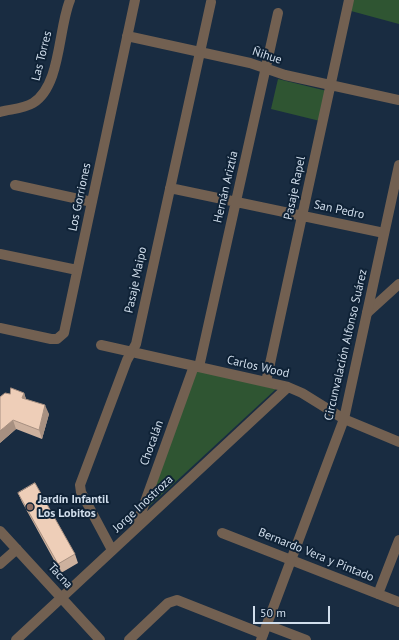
<!DOCTYPE html>
<meta charset="utf-8">
<style>
body{margin:0}
#map{position:relative;width:399px;height:640px;overflow:hidden;background:#192c41;font-family:"PT Sans",sans-serif}
canvas{display:block}
.scale{position:absolute;left:253px;top:606px;width:77px;height:18px;box-sizing:border-box;border:2px solid #d1deec;border-top:0;padding-left:5px;font-size:12px;line-height:14px;white-space:nowrap;color:#d1deec;-webkit-text-stroke:3px #0f2236;paint-order:stroke}
</style>
<div id="map">
<canvas width="399" height="640"></canvas>
<div class="scale">50 m</div>
</div>
<script>
const g = document.querySelector('canvas').getContext('2d');
g.lineJoin = 'round';
function fillPath(path, color) { g.fillStyle = color; g.fill(path, 'evenodd'); }
function stroke(path, color, width, dash) { g.strokeStyle = color; g.lineWidth = width; g.lineCap = dash ? 'butt' : 'round'; g.setLineDash(dash || []); g.stroke(path); }
function label(font, color, halo, rows, align = 'center') {
  g.font = font + ' "PT Sans",sans-serif'; g.lineWidth = 4; g.setLineDash([]); g.textBaseline = 'middle'; g.strokeStyle = halo; g.fillStyle = color; for (const [text, x, y, turn = 0] of rows) {
    g.save(); g.translate(x, y); g.rotate((+turn || 0) * Math.PI / 180); g.textAlign = isNaN(turn) ? turn : align; if (halo) g.strokeText(text, 0, 0); g.fillText(text, 0, 0); g.restore();
  }
}
fillPath(new Path2D(`
 M 353,0 L 399,0 L 399,24 L 351,11 Z
 M 278,79 L 327,91 L 320,121 L 271,109 Z
 M 196,370 L 276,389 L 143,512 Z`), '#2f5532');
stroke(new Path2D(`
 M 127,36 L 250,63 L 285,75 L 399,100
 M 0,112 C 11,109 23,109 33,103 C 61,86 58,29 70,0
 M 15,185 L 92,202
 M 170,188 L 384,233
 M 0,254 L 77,270
 M 367,313 L 399,284
 M 0,328 L 51,339 L 57,339 L 64,333 L 135,0
 M 101,345 L 288,387 L 302,393 L 344,419 L 399,442
 M 199,367 L 278,13
 M 266,382 L 349,0
 M 136,527 L 194,366
 M 0,531 L 100,640
 M 222,533 L 399,602
 M 112,550 L 81,492 L 80,485 L 127,360 L 136,344 L 211,2
 M 0,564 L 17,549
 M 378,594 L 399,540
 M 267,625 L 306,640
 M 16,640 L 288,387
 M 129,640 L 168,603 L 177,600 L 263,634`), '#726051', 10);
stroke(new Path2D(`
 M 261,640 L 344,419 L 399,165`), '#726051', 10);
fillPath(new Path2D(`
 M 24,393 L 26,399 L 49,414 L 42,439 L 16,429 L 0,443 L 10,394 Z
 M 18,493 L 75,554 L 78,563 L 61,573 L 22,502 Z`), '#cdb19e');
fillPath(new Path2D(`
 M 24,393 L 27,402 L 22,398 Z
 M 45,405 L 49,414 L 42,439 L 39,430 Z
 M 13,420 L 16,429 L 0,443 L 0,431 Z`), '#a79081');
const building = new Path2D(`
 M 11,388 L 24,393 L 22,398 L 45,405 L 39,430 L 13,420 L 0,431 L 0,397 L 5,393 L 10,394 Z
 M 35,483 L 75,554 L 58,564 L 18,493 Z`);
fillPath(building, '#eeceb8');
stroke(building, '#a79081', 1);
for (const [x, y, r, color] of [
 [30,507,4,"#8d6e63"]
]) { const dot = new Path2D(); dot.arc(x, y, r, 0, 2 * Math.PI); g.fillStyle = color; g.fill(dot); stroke(dot, '#0f2236', 1.5); }
label('12px', '#d1deec', '#0f2236', [
 ["Las Torres",42,56,-76],
 ["Ñihue",267,56,18],
 ["Hernán Ariztía",226,187,-77],
 ["Pasaje Rapel",295,188,-78],
 ["Los Gorriones",80,197,-78],
 ["San Pedro",339,210,12],
 ["Pasaje Maipo",136,280,-78],
 ["Circunvalación Alfonso Suárez",346,345,-77],
 ["Carlos Wood",258,367,13],
 ["Chocalán",152,443,-70],
 ["Jorge Inostroza",143,504,-43],
 ["Bernardo Vera y Pintado",316,555,22],
 ["Tacna",60,576,47]
]);
label('bold 12px', '#d1deec', '#0f2236', [
 ["Jardín Infantil",38,500],
 ["Los Lobitos",38,514]
], 'left');
</script>
